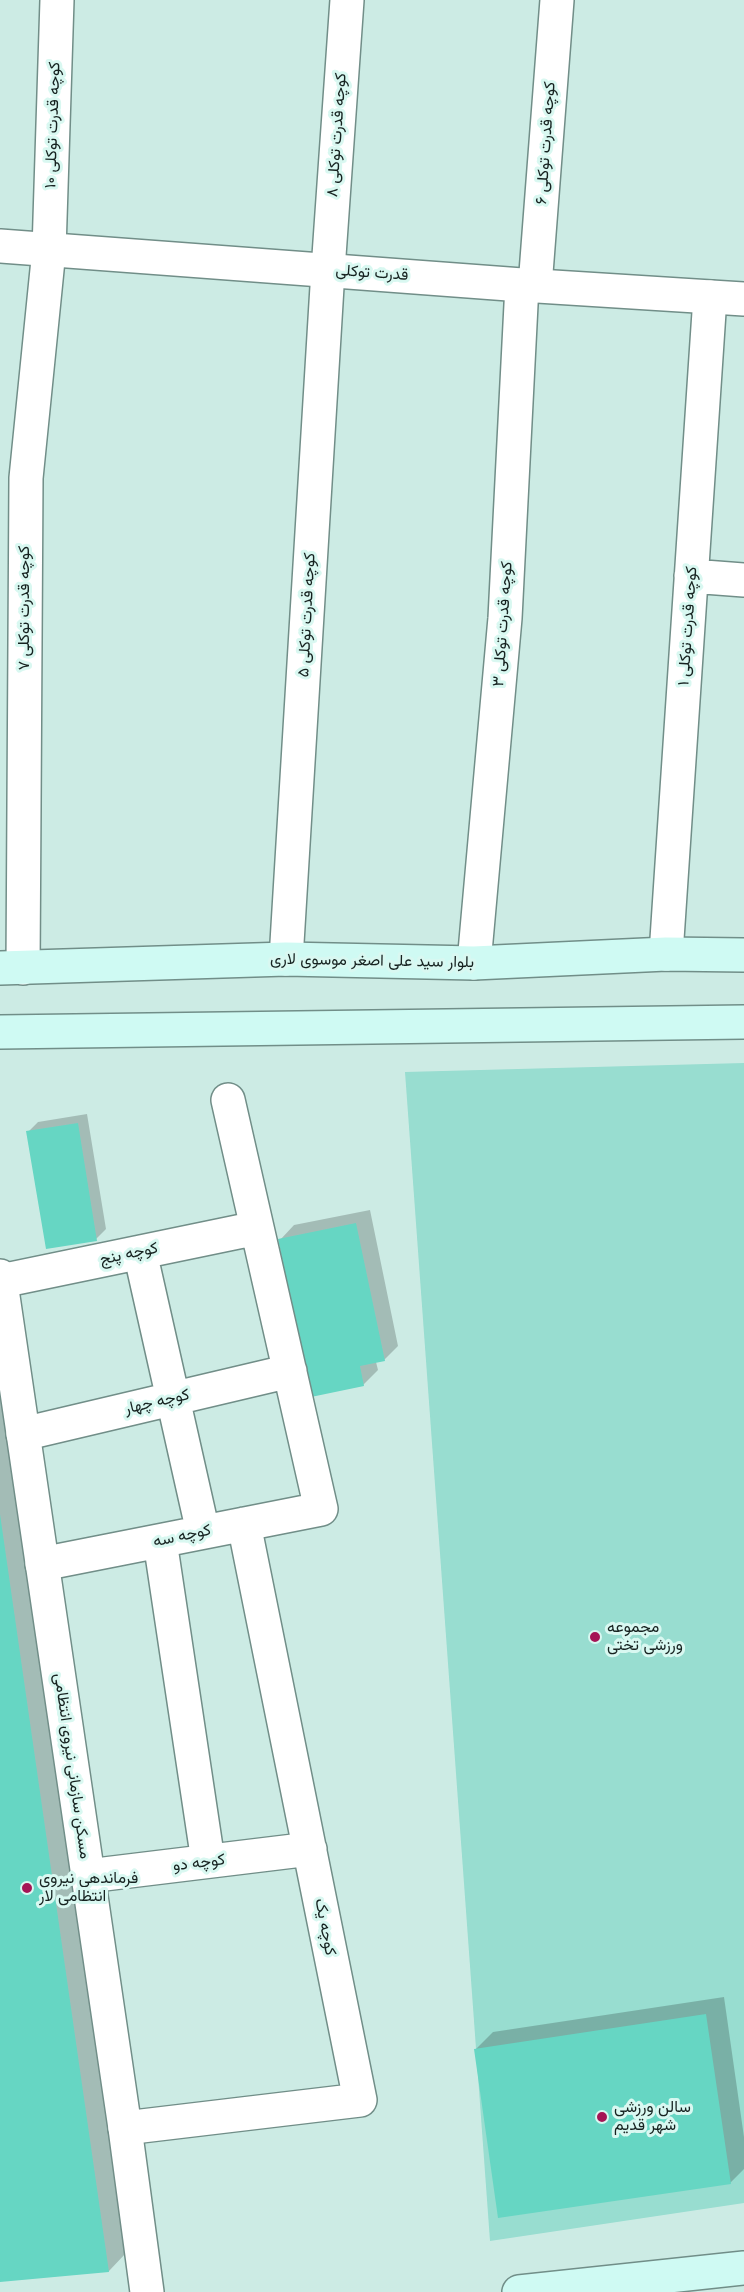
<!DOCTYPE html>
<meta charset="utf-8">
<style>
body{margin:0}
canvas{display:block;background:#ccebe4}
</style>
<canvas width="744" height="2292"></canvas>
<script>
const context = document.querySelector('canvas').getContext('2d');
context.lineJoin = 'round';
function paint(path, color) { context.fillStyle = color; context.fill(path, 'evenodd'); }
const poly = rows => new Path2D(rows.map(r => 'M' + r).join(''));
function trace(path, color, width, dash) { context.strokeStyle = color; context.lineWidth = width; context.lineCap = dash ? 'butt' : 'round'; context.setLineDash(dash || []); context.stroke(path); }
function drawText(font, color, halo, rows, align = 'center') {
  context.font = font + ' Helvetica,Vazirmatn,sans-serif'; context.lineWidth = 6; context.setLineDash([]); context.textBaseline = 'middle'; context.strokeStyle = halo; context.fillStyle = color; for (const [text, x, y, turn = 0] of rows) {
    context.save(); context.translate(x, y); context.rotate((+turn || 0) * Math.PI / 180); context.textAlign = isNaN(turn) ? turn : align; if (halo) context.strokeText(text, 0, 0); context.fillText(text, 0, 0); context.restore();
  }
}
paint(poly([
 [744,1063,744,2203,490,2241,405,1072]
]), '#98ddd0');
paint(poly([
 [87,1114,106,1229,96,1239,28,1132,38,1122],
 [370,1210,398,1346,384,1360,376,1362,378,1370,363,1385,280,1240,294,1225],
 [0,1365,126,2253,109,2271,0,2280],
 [724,1997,744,2137,744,2169,730,2183,476,2049,493,2032]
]), '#0003');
paint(poly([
 [78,1123,97,1241,46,1249,26,1131],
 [356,1223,385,1361,360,1366,364,1386,311,1397,278,1239],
 [0,1514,109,2272,0,2282],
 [706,2014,731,2184,498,2218,474,2049]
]), '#66d6c3');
const minor = poly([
 [535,286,557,0],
 [691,576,744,580],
 [666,954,710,297],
 [286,959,328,270,347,0],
 [474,963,505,618,522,285],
 [23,968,26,478,49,250,57,0],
 [140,1252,203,1532],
 [1,1281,257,1228],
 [23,1434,290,1371],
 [160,1541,208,1861],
 [42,1564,321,1509,228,1100],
 [88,1876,310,1849],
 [125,2128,360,2100,244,1524]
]);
const tertiary = poly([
 [0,246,522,285,744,299],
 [0,1276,125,2128,147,2292]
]);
const secondary = poly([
 [0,968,286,959,474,963,666,954,744,955],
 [0,1032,744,1022],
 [519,2292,744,2268]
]);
trace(minor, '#718e88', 36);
trace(tertiary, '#718e88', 36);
trace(secondary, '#718e88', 36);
trace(minor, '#fff', 33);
trace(tertiary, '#fff', 33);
trace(secondary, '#cffaf3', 33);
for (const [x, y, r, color] of [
 [595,1637,6,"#a51556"],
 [27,1888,6,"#a51556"],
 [602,2117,6,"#a51556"]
]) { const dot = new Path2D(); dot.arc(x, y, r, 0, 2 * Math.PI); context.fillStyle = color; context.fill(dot); trace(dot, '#d9f8f1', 2); }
drawText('16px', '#162220', '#d9f8f1', [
 ["کوچه قدرت توکلی ۱۰",53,125,-88],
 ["کوچه قدرت توکلی ۸",337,135,-86],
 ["کوچه قدرت توکلی ۶",546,143,-86],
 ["قدرت توکلی",372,273,4],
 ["کوچه قدرت توکلی ۷",25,608,-90],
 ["کوچه قدرت توکلی ۵",307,615,-87],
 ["کوچه قدرت توکلی ۳",503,624,-86],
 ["کوچه قدرت توکلی ۱",688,626,-86],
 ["بلوار سید علی اصغر موسوی لاری",372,961,1],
 ["کوچه پنج",129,1254,-12],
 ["کوچه چهار",157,1402,-13],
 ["کوچه سه",182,1536,-12],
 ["مسکن سازمانی نیروی انتظامی",72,1766,82],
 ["کوچه دو",199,1863,-7],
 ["کوچه یک",325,1927,79]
]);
drawText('16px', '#162220', '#d9f8f1', [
 ["مجموعه",607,1628],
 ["ورزشی تختی",607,1646],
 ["فرماندهی نیروی",39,1879],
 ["انتظامی لار",39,1897],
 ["سالن ورزشی",614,2108],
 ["شهر قدیم",614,2126]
], 'left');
</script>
